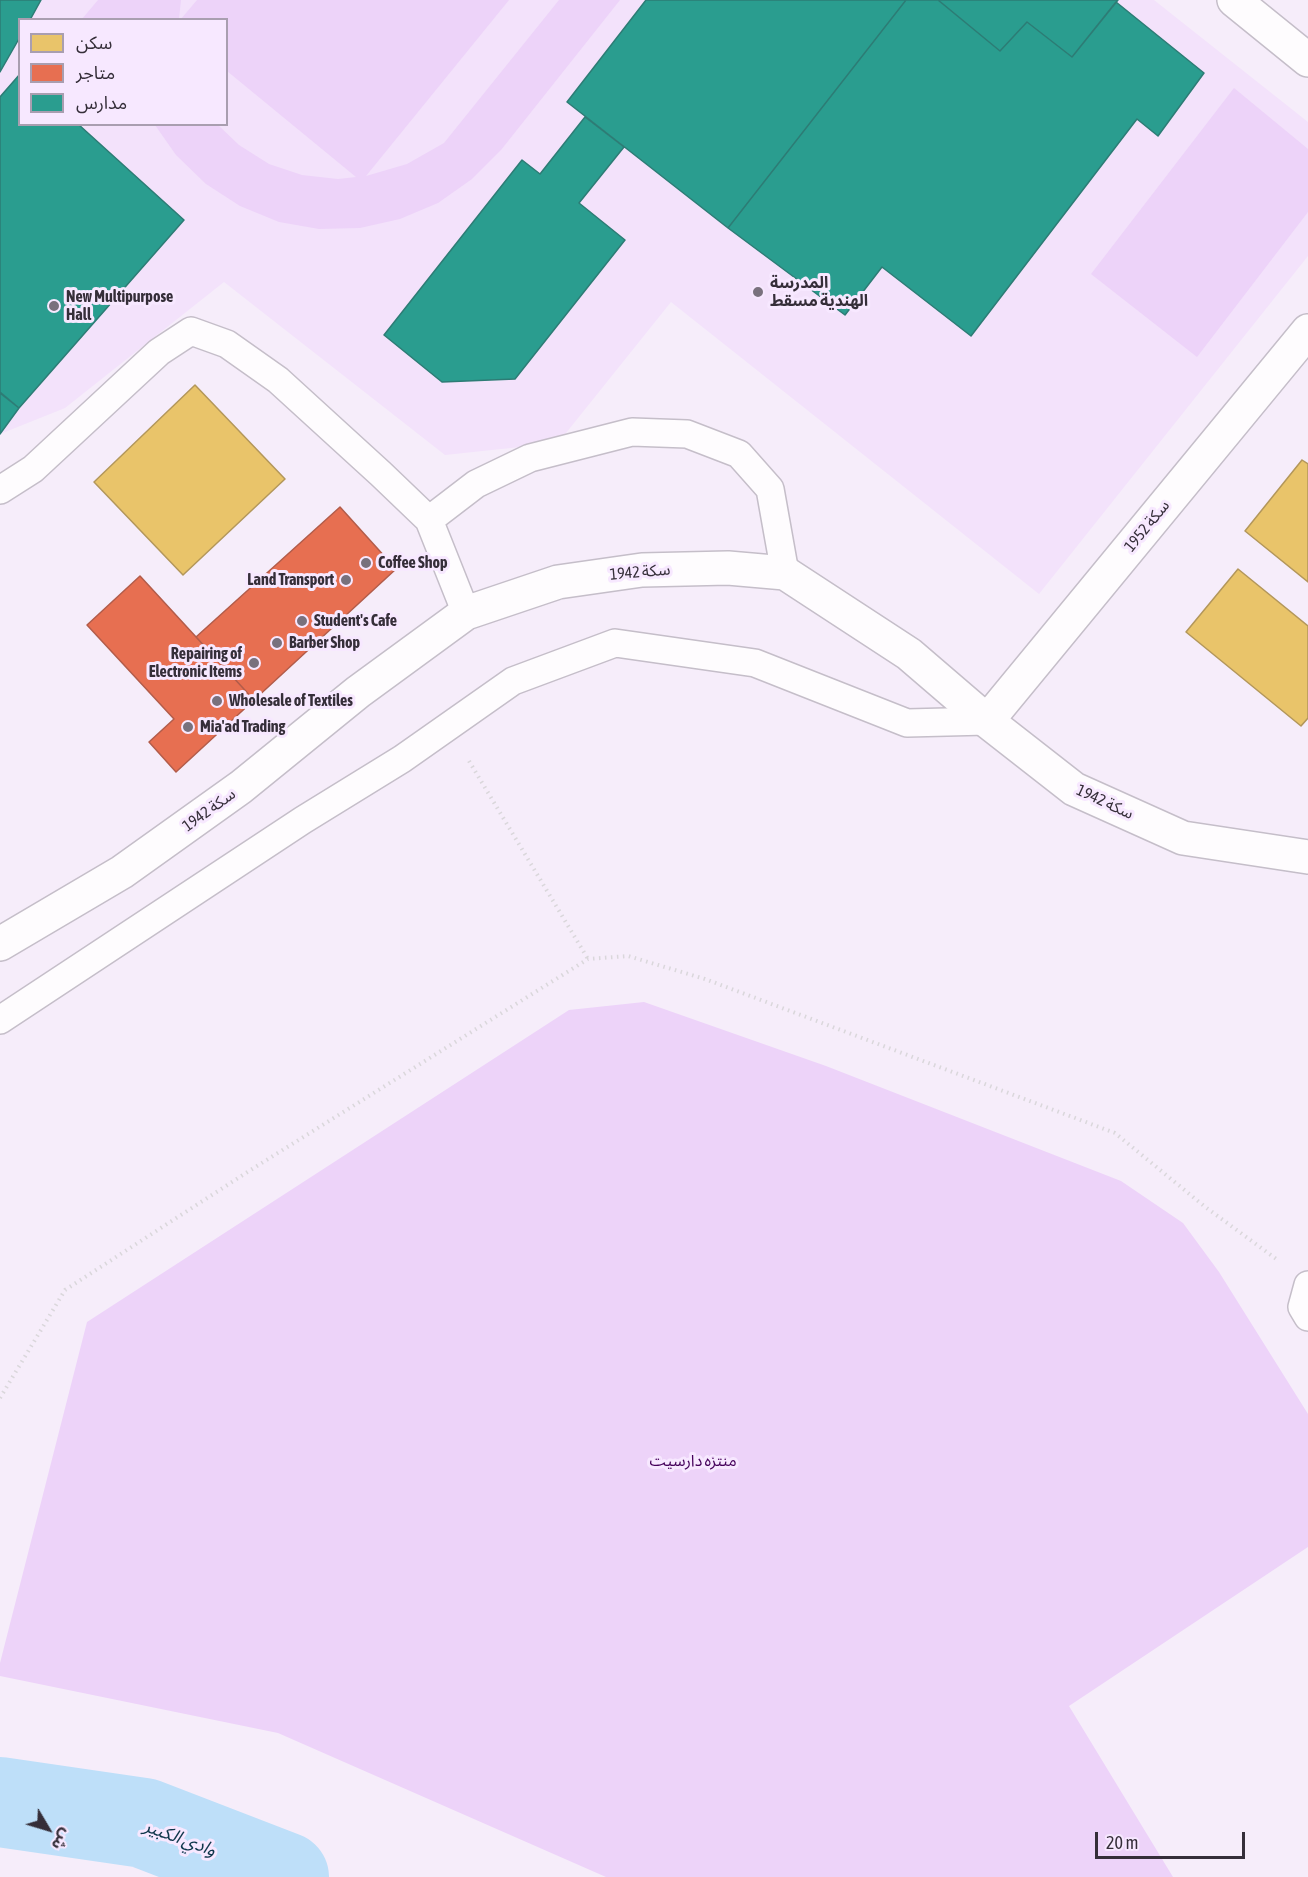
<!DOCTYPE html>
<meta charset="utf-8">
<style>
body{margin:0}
#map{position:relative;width:1308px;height:1877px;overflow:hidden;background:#f6edfa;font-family:"Asap Condensed","Noto Sans Arabic",sans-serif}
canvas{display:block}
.legend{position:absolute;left:18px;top:18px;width:210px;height:108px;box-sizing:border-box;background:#f7e8ff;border:2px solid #a99eb0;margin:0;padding:8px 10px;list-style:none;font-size:18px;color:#352e39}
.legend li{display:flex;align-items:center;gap:12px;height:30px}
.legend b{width:30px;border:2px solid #a99eb0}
.north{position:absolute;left:18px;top:1799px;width:60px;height:60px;-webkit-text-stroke:4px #f7e8ff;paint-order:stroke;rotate:128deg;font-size:16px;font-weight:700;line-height:24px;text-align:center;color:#352e39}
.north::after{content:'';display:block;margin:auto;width:21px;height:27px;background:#352e39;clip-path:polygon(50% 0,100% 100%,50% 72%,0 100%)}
.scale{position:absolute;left:1095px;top:1832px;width:150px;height:27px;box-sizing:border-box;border:3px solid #352e39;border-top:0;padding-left:8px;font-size:18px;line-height:21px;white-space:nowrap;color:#352e39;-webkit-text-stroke:4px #f7e8ff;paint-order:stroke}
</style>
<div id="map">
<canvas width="1308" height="1877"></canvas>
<ul class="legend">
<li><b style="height:16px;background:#e9c46a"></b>سكن</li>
<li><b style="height:16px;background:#e76f51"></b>متاجر</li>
<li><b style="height:16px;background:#2a9d8f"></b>مدارس</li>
</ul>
<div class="north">ش</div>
<div class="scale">20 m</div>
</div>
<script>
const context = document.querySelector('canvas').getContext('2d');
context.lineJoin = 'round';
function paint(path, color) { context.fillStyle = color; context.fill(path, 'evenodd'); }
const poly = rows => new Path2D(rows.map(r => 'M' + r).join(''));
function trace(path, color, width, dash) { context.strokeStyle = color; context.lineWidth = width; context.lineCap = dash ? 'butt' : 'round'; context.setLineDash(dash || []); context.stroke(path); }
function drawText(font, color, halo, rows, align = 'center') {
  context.font = font + ' "Asap Condensed","Noto Sans Arabic",sans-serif'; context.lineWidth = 6; context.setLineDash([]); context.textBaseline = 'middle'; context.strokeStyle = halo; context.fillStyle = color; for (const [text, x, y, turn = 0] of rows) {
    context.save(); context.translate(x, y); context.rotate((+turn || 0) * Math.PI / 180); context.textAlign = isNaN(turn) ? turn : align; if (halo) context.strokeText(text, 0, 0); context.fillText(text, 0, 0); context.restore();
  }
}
paint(poly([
 [0,0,1154,0,1308,122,1308,256,1039,594,671,302,558,443,445,455,224,282,65,408,0,434],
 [20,20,226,20,226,124,20,124]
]), '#f3e2fb');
paint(poly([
 [98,0,181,0,179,19,82,19],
 [197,0,509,0,366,176,407,164,444,143,559,0,620,0,501,150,472,179,438,203,400,219,360,228,319,229,279,222,240,206,206,184,176,155,155,125,218,125,239,145,269,164,302,175,338,179,356,177,227,71,226,20,181,19],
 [1234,88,1308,149,1308,212,1197,357,1091,274],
 [644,1002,826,1066,1121,1181,1183,1223,1219,1272,1308,1414,1308,1547,1069,1706,1173,1877,606,1877,278,1733,0,1676,0,1663,87,1322,569,1010]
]), '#edd3f9');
const homes = poly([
 [195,385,285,479,183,575,94,482,195,385],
 [1302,460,1308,464,1308,582,1245,531,1302,460],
 [1238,569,1308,626,1308,718,1301,726,1186,632,1238,569]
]);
paint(homes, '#e9c46a');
trace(homes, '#b3975b', 1.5);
const shops = poly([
 [340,507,396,569,254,700,196,637,340,507],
 [140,576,254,700,176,772,149,742,174,719,87,625,140,576]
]);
paint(shops, '#e76f51');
trace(shops, '#b25c4a', 1.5);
const schools = poly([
 [0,0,41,0,30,20,20,20,20,37,0,72,0,0],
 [646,0,906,0,728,228,567,102,646,0],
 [906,0,938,0,1000,51,1027,22,1072,57,1116,2,1204,73,1158,136,1137,119,971,336,882,267,845,315,728,228,906,0],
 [938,0,1118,0,1072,57,1027,22,1000,51,938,0],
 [20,74,20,124,78,124,184,220,19,408,0,392,0,97,20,74],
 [585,117,624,147,579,203,625,240,515,379,442,382,384,335,522,160,540,174,585,117],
 [0,393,19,408,0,434,0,393]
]);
paint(schools, '#2a9d8f');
trace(schools, '#2d7c75', 1.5);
trace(poly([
 [0,1802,144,1823,284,1877]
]), '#bedff9', 90);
const lane = poly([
 [0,490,33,469,159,352,191,331,227,344,278,380,381,474,429,520,466,613],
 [429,520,476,484,530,458,632,432,687,434,739,454,770,489,785,573],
 [0,1020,303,820,402,759,513,681,615,643,755,663,907,723,987,721],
 [1308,1285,1302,1307,1308,1317]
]);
const street = poly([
 [1234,0,1308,60],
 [987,721,1308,331],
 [0,944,122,872,241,787,358,692,466,613,558,582,642,570,728,568,785,573,909,654,987,721,1074,789,1183,838,1308,857]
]);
trace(lane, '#c5bec9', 30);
trace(street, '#c5bec9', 36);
trace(poly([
 [469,761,588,959],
 [0,1398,65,1290,249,1171,588,959,628,956,705,979,1115,1133,1204,1206,1279,1261]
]), '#dad7db', 4, [1.5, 4.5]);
trace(lane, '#fefcfe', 27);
trace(street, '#fefcfe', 33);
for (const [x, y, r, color] of [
 [758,292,6,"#79717d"],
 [54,306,6,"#79717d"],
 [366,563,6,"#79717d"],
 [346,580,6,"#79717d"],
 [302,621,6,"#79717d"],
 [277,643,6,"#79717d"],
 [254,663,6,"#79717d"],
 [217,701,6,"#79717d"],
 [188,727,6,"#79717d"]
]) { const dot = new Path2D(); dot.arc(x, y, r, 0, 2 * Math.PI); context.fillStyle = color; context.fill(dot); trace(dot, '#f7e8ff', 2); }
drawText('bold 16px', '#352e39', '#f7e8ff', [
 ["المدرسة",770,283],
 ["الهندية مسقط",770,301],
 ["New Multipurpose",66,297],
 ["Hall",66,315],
 ["Coffee Shop",378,563],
 ["Land Transport",334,580,"right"],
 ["Student's Cafe",314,621],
 ["Barber Shop",289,643],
 ["Repairing of",242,654,"right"],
 ["Electronic Items",242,672,"right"],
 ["Wholesale of Textiles",229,701],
 ["Mia'ad Trading",200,727]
], 'left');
drawText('16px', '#352e39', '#f7e8ff', [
 ["سكة 1952",1147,526,-51],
 ["سكة 1942",640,572,-5],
 ["سكة 1942",1105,802,25],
 ["سكة 1942",209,810,-36]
]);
drawText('16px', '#45005b', '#f7e8ff', [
 ["منتزه دارسيت",693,1461]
]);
drawText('italic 18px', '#0e364b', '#f7e8ff', [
 ["وادي الكبير",180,1838,20]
]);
</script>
